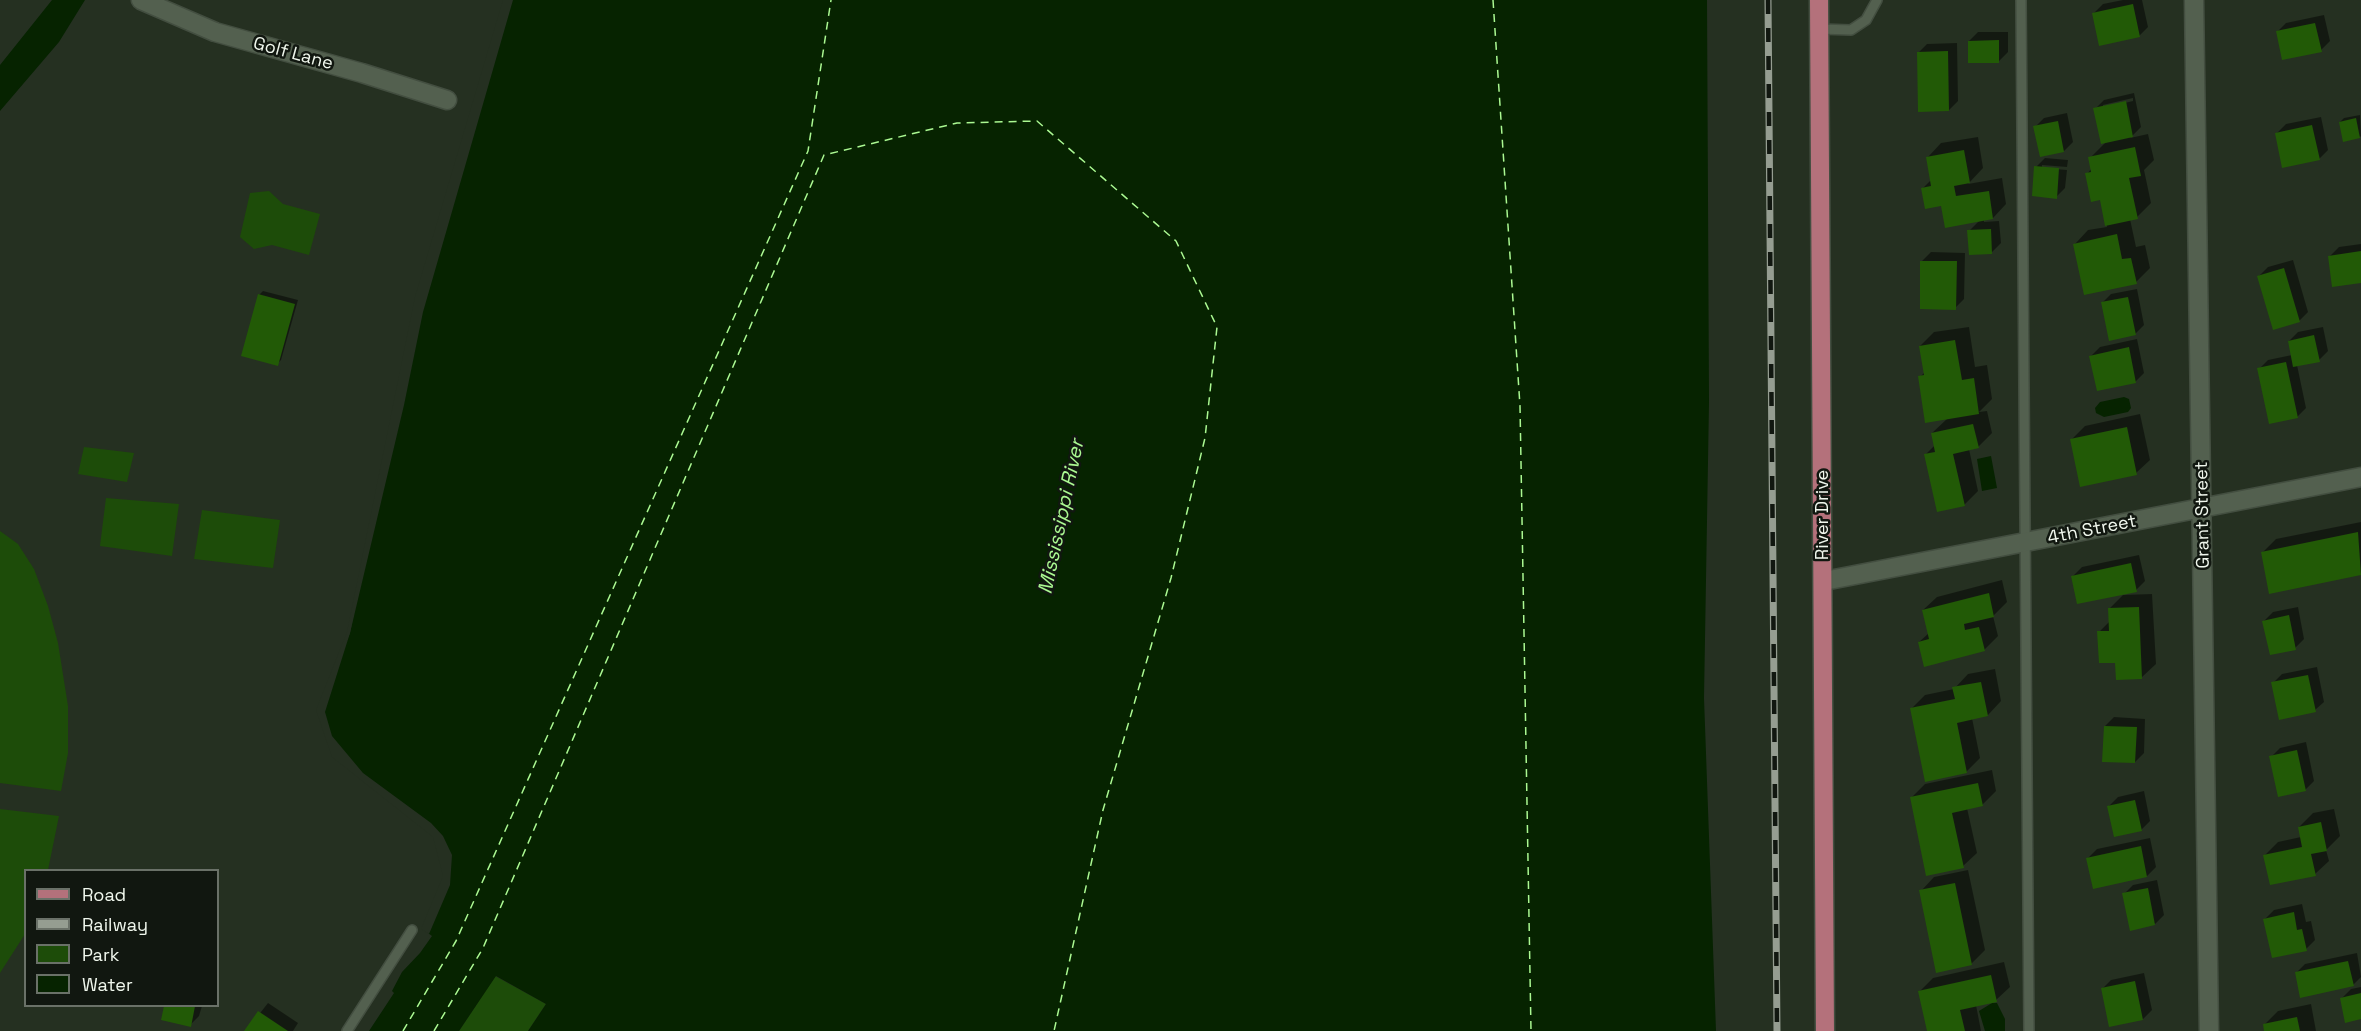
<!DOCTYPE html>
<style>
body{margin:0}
#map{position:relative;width:2361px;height:1031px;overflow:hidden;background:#253021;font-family:"Space Grotesk",sans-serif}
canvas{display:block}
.legend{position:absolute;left:24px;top:869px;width:195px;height:138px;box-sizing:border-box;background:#111710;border:2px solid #6a7168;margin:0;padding:8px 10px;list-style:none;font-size:18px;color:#f0f7ed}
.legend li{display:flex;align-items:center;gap:12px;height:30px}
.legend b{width:30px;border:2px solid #6a7168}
</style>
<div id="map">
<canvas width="2361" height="1031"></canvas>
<ul class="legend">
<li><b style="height:8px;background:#b4717b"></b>Road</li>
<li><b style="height:8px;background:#959d91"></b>Railway</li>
<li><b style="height:16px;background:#1d4c09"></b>Park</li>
<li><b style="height:16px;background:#062300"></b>Water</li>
</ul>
</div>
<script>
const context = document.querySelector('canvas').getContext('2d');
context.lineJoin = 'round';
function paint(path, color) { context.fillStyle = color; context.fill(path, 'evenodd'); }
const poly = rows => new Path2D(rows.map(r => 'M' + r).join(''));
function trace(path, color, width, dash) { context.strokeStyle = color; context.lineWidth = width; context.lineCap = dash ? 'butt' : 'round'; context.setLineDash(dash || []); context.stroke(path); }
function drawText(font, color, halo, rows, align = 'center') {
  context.font = font + ' "Space Grotesk",sans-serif'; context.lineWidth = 5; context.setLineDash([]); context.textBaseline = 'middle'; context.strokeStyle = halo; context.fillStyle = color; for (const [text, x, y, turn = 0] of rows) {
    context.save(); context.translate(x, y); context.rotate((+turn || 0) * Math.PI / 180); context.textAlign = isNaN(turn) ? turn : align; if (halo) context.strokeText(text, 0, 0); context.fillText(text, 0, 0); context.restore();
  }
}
paint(poly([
 [269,191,283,204,320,214,309,255,272,245,254,249,240,237,250,193],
 [84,447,134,453,127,482,78,474],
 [106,498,179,504,172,556,100,546],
 [202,510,280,520,273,568,194,559],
 [0,531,18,544,34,569,48,606,58,643,68,706,68,753,61,791,0,783],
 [0,809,59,816,48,870,26,870,25,934,0,973],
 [495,976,546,1004,528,1031,459,1031]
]), '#1d4c09');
paint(poly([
 [52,0,85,0,59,42,0,111,0,65],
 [506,0,1707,0,1709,402,1704,698,1716,1031,528,1031,546,1004,496,976,459,1031,369,1031,394,993,392,991,402,972,420,953,432,936,424,930,446,876,435,835,334,755,319,710,350,633,418,298],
 [2124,397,2129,399,2131,408,2128,412,2104,417,2096,413,2095,408,2100,402],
 [1991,456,1997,488,1982,491,1977,459],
 [1992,1003,1997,1003,2005,1019,2005,1031,1985,1031,1979,1011]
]), '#062300');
paint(poly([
 [503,0,513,0,423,312,404,405,350,633,325,712,332,736,363,773,431,823,443,836,452,855,450,885,429,934,421,929,443,876,433,837,332,757,316,710,347,632,415,297]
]), '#253021');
paint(poly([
 [2123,0,2142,0,2148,27,2139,36,2094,13,2103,4],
 [2324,15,2330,41,2321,50,2277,32,2286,23],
 [1978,32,2008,32,2008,52,1999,61,1969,41],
 [1957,43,1958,101,1949,110,1918,53,1927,44],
 [2134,93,2141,127,2130,138,2148,134,2154,160,2144,170,2151,203,2137,217,2130,219,2136,247,2145,245,2150,268,2136,282,2075,244,2088,230,2107,227,2101,199,2087,174,2092,168,2090,158,2106,142,2095,109,2104,100],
 [2133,98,2133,101,2103,108,2103,105],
 [2067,113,2073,142,2064,151,2035,127,2044,118],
 [2360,115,2361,136,2360,137,2340,122,2344,118],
 [2321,117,2328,150,2319,159,2277,133,2286,124],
 [1978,137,1983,168,1968,184,2002,178,2006,204,1993,218,1984,219,1984,222,1999,221,2001,243,1992,252,1969,231,1980,220,1942,204,1923,188,1932,179,1928,157,1941,143],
 [2045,158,2068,160,2067,167,2042,165,2042,168,2067,170,2065,188,2056,197,2036,167],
 [2361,244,2361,282,2330,256,2339,247],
 [1931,252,1965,253,1964,299,1955,308,1922,261],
 [2293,260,2308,312,2299,321,2259,276,2268,267],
 [2137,289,2144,325,2135,334,2102,303,2111,294],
 [263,291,298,300,281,360,277,364,259,295],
 [1969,327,1975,367,1987,365,1992,399,1979,412,1987,411,1992,433,1978,447,1969,449,1978,491,1964,505,1926,454,1935,445,1932,433,1948,418,1920,377,1925,372,1920,346,1934,332],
 [2323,327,2328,351,2319,360,2297,365,2306,408,2297,417,2259,369,2268,360,2292,355,2289,341,2298,332],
 [2137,339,2144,373,2135,382,2091,356,2100,347],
 [2140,414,2150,460,2136,473,2071,440,2085,426],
 [2361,522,2361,573,2270,592,2262,553,2276,539],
 [2139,555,2145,581,2136,590,2073,576,2082,567],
 [2002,580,2007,602,1993,616,1998,636,1984,650,1919,642,1929,633,1923,610,1937,597],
 [2152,594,2156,664,2142,677,2117,661,2099,632,2110,621,2109,609,2123,595],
 [2298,607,2304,639,2295,648,2264,621,2273,612],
 [2317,667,2324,702,2315,710,2273,683,2282,674],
 [1995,669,2001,701,1988,715,1972,718,1980,758,1966,772,1911,709,1925,695,1954,689,1968,674],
 [2114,717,2145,719,2144,753,2135,762,2105,726],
 [2306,742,2314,781,2305,790,2271,757,2280,748],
 [1992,770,1996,791,1982,805,1967,808,1977,853,1963,866,1912,797,1925,784],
 [2144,791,2150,821,2141,830,2109,806,2118,797],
 [2334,809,2340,836,2326,850,2329,861,2315,874,2265,855,2278,842,2301,837,2299,827,2313,813],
 [2150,838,2156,867,2147,876,2088,858,2097,849],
 [1968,870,1985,950,1971,964,1921,891,1934,877],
 [2157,880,2164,915,2155,924,2124,894,2133,885],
 [2302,904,2306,922,2311,921,2315,940,2306,949,2265,919,2274,910],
 [2357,953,2361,977,2353,985,2296,973,2305,964],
 [2004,962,2010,987,1996,1000,1976,1005,1981,1031,1928,1031,1920,991,1933,978],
 [2144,973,2152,1010,2143,1019,2110,1026,2102,989,2111,980],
 [2361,987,2361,1018,2342,998,2351,989],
 [268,1003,298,1023,293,1031,246,1031],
 [2311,1004,2316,1031,2266,1031,2265,1024,2278,1011],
 [166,1006,202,1006,199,1016,190,1025,163,1019]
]), '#0007');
trace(poly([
 [1493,0,1520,406,1531,1031],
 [403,1031,456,941,808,151,831,0],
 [434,1031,483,948,824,155,957,123,1037,121,1176,241,1217,327,1205,438,1171,578,1103,810,1054,1031]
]), '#abf992', 1.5, [8, 6]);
paint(poly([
 [2133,4,2140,37,2099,46,2092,13],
 [2315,23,2322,52,2282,60,2276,31],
 [1999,40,1999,63,1968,63,1968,41],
 [1948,51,1949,111,1918,112,1917,52],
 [2126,101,2133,137,2101,144,2093,108],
 [2356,118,2360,138,2343,142,2339,122],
 [2058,121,2064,152,2040,157,2033,126],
 [2312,125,2320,160,2282,168,2275,133],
 [2135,147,2141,176,2129,178,2138,219,2105,226,2100,200,2091,202,2085,173,2091,172,2088,157],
 [1964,150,1970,183,1954,186,1956,196,1989,191,1993,219,1945,228,1941,206,1925,209,1921,188,1931,186,1926,157],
 [2034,166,2059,168,2057,199,2032,196],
 [1991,229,1992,254,1969,255,1967,230],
 [2117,234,2122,259,2131,258,2137,284,2084,295,2073,244],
 [2361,251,2361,283,2332,287,2328,256],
 [1920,261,1957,261,1956,310,1920,309],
 [2284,268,2300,322,2273,330,2257,276],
 [258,294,295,304,278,366,241,356],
 [2128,297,2136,335,2109,341,2101,302],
 [2314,335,2320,362,2293,367,2288,341],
 [1955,340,1962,380,1974,378,1979,414,1925,423,1918,376,1924,375,1919,346],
 [2129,347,2136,383,2097,391,2089,356],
 [2286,362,2298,418,2269,424,2257,368],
 [1973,424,1979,448,1953,454,1965,506,1937,512,1924,454,1935,452,1931,433],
 [2127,427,2137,475,2080,487,2070,439],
 [2358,532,2361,575,2269,594,2261,552],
 [2131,563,2137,592,2077,604,2071,576],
 [1989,593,1994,617,1964,624,1965,630,1979,627,1985,651,1924,667,1918,642,1929,639,1922,610],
 [2139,607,2142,679,2116,680,2115,663,2099,663,2097,631,2109,631,2108,608],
 [2289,615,2296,650,2270,655,2262,621],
 [2308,675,2316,712,2279,720,2271,682],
 [1981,682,1988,716,1957,723,1967,773,1925,782,1910,708,1955,699,1952,687],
 [2104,726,2137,727,2135,763,2102,762],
 [2297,750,2306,791,2278,797,2269,756],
 [1978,783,1983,806,1952,813,1964,868,1926,876,1910,797],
 [2135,800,2142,831,2114,837,2107,806],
 [2321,822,2327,851,2311,854,2316,876,2270,885,2263,855,2302,847,2298,827],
 [2141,846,2147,877,2093,889,2086,858],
 [1955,883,1972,965,1936,973,1919,890],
 [2148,888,2155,925,2130,931,2122,893],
 [2294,912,2297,930,2302,929,2307,951,2272,958,2263,919],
 [2348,961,2354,986,2300,998,2295,972],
 [1991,975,1997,1002,1960,1010,1965,1031,1927,1031,1918,991],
 [2135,981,2143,1020,2109,1027,2101,988],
 [2361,993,2361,1019,2345,1023,2340,998],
 [164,1006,195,1006,191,1027,161,1020],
 [258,1011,288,1031,244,1031],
 [2297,1017,2300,1031,2264,1031,2263,1024]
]), '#225a06');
const service = poly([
 [2021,0,2029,1031],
 [1820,29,1851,30,1866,20,1877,0],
 [347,1031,412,930]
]);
const minor = poly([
 [141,0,215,32,362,73,447,100],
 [2194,0,2209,1031],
 [1824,581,2361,477]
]);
const primary = poly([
 [1819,0,1825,1031]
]);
trace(service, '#434e40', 12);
trace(minor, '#434e40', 21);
trace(primary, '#434e40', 21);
trace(service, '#53604f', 9);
trace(minor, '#53604f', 18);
trace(primary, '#b4717b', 18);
const rail = poly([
 [1768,0,1777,1031]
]);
trace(rail, '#959d91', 7);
trace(rail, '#111710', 4.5, [14]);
drawText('18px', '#f0f7ed', '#111710', [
 ["Golf Lane",293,54,15],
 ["River Drive",1823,515,-90],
 ["Grant Street",2203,515,-91],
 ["4th Street",2092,530,-11]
]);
drawText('italic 20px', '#abf992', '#111710', [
 ["Mississippi River",1062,517,-78]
]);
</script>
